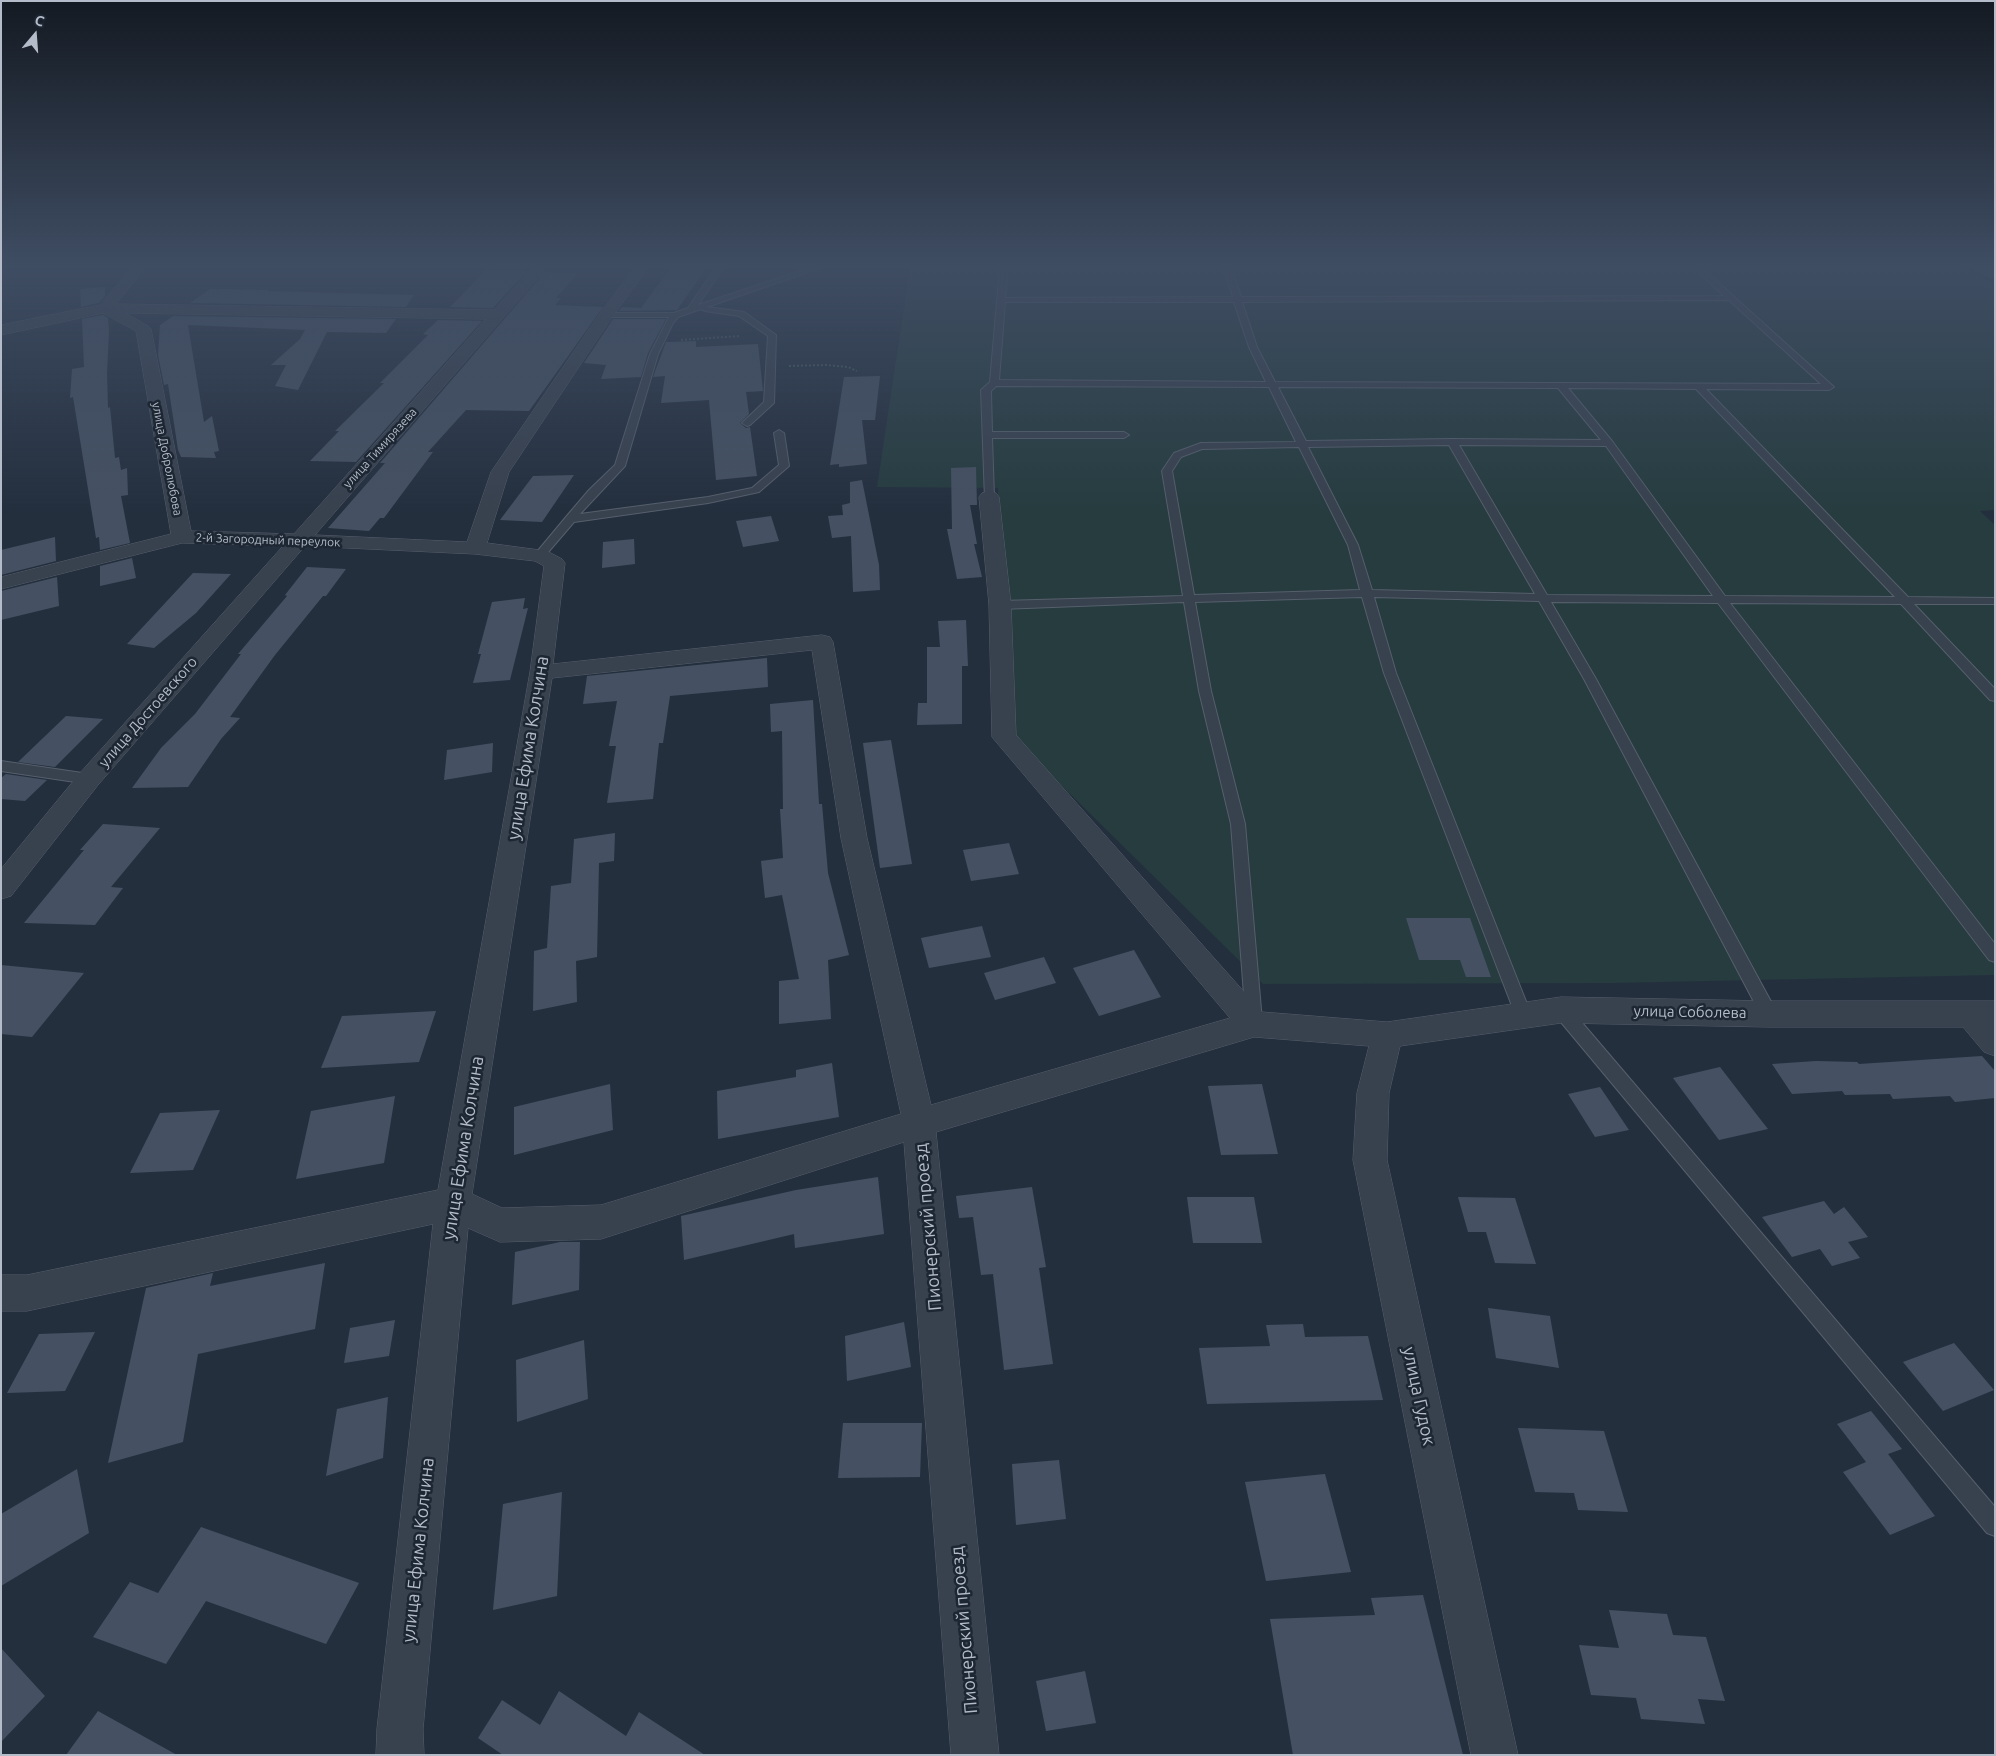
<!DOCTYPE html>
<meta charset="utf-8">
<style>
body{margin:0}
#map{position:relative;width:1996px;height:1756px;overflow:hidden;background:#242f3e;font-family:Ubuntu,sans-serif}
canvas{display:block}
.frame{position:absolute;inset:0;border:2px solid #b4bcc9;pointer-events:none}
.north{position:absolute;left:10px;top:10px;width:50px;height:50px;-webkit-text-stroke:4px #1d2633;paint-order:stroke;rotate:18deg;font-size:14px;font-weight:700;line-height:20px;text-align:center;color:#b4bcc9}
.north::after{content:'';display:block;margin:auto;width:18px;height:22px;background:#b4bcc9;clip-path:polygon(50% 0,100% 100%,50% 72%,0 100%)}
</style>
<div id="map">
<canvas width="1996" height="1756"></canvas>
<div class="frame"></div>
<div class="north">С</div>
</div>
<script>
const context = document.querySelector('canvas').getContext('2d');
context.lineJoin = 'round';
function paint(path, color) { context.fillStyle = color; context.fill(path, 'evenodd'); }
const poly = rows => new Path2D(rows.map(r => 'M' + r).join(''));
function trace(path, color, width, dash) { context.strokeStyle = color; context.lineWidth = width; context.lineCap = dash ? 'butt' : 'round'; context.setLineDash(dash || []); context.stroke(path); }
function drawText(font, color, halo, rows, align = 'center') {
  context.font = font + ' Ubuntu,sans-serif'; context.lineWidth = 5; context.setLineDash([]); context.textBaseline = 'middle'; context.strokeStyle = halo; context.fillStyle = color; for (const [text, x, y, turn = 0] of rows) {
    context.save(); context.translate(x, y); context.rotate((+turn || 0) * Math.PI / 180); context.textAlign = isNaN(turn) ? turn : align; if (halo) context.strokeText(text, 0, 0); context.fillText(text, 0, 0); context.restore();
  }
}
paint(poly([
 [910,267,1963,267,1995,285,1995,510,1980,511,1995,525,1995,975,1614,983,1263,984,999,724,998,488,877,487]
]), '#263c3f');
paint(poly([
 [671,267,707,267,677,310,619,311,622,307,641,308],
 [486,270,527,271,493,308,450,307],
 [545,272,578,273,556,298,561,298,555,305,603,307,529,411,466,410,428,452,433,452,384,518,380,518,369,531,328,528,385,463,380,463],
 [105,287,105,296,99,303,81,307,80,289],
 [210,289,269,290,267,291,414,295,406,307,190,303],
 [103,315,108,318,109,332,107,373,108,408,110,407,115,458,119,457,121,470,127,468,128,495,121,496,130,543,100,550,99,537,96,538,73,397,70,398,72,369,84,367,82,319],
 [173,316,396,319,386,333,327,332,298,390,275,386,286,365,271,365,300,339,305,330,188,325,204,422,212,416,219,451,214,452,216,458,181,457,178,450,168,384,164,385,158,355,160,325],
 [613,319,666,319,648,353,641,377,601,379,606,365,584,363],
 [438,320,482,321,356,462,310,461,339,431,335,431,384,383,380,383,428,335,423,334],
 [696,341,696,347,758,344,763,391,746,392,749,414,740,423,746,428,750,427,757,476,716,480,709,400,661,403,665,376,653,377,666,342],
 [880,376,875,420,862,420,867,464,839,467,839,464,830,465,844,377],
 [976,467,977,505,970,505,977,544,974,544,982,577,957,579,947,529,952,529,951,468],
 [574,475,542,522,500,520,533,476],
 [862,480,879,565,880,590,853,592,851,536,832,538,828,516,843,515,842,505,850,503,850,482],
 [771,516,779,541,743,547,736,521],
 [55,537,56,561,1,575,1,550],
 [634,539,635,564,602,568,603,542],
 [132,558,136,578,100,586,100,566],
 [307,567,346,569,326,596,323,596,275,655,230,717,240,718,221,739,188,787,132,788,161,748,195,714,241,654,238,654,287,596,285,595],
 [193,573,231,574,196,613,154,648,127,644],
 [57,577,59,606,1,620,1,591],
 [525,598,523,609,528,608,510,680,473,683,481,654,478,654,492,602],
 [966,620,968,666,962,666,962,724,917,725,918,703,927,703,927,647,940,647,938,621],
 [767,658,768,687,670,696,663,743,659,743,653,799,607,803,616,746,609,746,617,701,583,704,587,676],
 [813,700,819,804,822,804,828,873,849,955,828,960,831,1019,779,1024,779,981,799,979,782,895,765,898,761,861,783,858,780,809,783,809,782,731,771,732,770,704],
 [66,716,103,719,55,767,18,762],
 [891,740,912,864,880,868,863,743],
 [493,743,492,772,444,780,447,750],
 [6,774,47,780,25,801,1,799,1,778],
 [103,824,160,828,111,887,123,888,95,925,24,923,84,850,80,850],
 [615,833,614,861,599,863,597,957,576,961,577,1002,533,1011,534,951,547,948,551,886,571,883,574,839],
 [1009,843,1019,874,971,881,963,850],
 [1406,918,1470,918,1491,977,1466,977,1460,960,1419,960],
 [982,926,991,957,929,968,921,938],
 [1134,950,1161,997,1099,1016,1073,968],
 [1044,957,1056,983,995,1000,984,973],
 [1,965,84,973,32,1037,1,1034],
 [436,1011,419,1062,321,1068,342,1016],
 [1982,1056,1995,1071,1995,1098,1955,1102,1950,1096,1893,1099,1890,1094,1845,1095,1842,1091,1792,1094,1772,1064,1816,1061,1857,1062,1859,1064],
 [832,1063,839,1117,718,1139,717,1091,796,1077,796,1070],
 [1720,1067,1757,1115,1768,1129,1719,1140,1673,1078],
 [610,1084,613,1130,514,1155,514,1107],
 [1262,1084,1278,1154,1221,1155,1208,1086],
 [1600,1087,1629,1130,1595,1137,1568,1094],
 [395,1096,384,1163,296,1179,311,1111],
 [220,1110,193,1170,130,1173,160,1113],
 [878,1177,884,1234,795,1248,794,1234,684,1260,681,1216,796,1190],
 [1032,1187,1046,1267,1039,1268,1053,1364,1004,1370,993,1274,981,1275,973,1217,959,1218,956,1196],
 [1187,1197,1254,1197,1262,1243,1193,1243],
 [1458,1197,1515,1198,1536,1264,1495,1263,1486,1232,1468,1232],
 [1824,1201,1834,1214,1844,1207,1868,1237,1848,1242,1860,1258,1832,1266,1820,1249,1792,1257,1762,1217],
 [560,1242,580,1242,579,1290,512,1305,515,1252],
 [325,1263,315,1329,198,1354,183,1442,108,1463,146,1288,213,1273,210,1286],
 [1488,1308,1550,1316,1559,1368,1496,1358],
 [395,1320,389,1356,344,1363,350,1328],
 [904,1322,911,1367,847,1381,845,1336],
 [1303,1324,1305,1337,1368,1336,1383,1400,1207,1404,1199,1348,1270,1346,1266,1325],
 [95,1332,65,1391,7,1393,39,1334],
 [584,1340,588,1399,517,1422,516,1360],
 [1954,1343,1994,1390,1943,1411,1903,1362],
 [388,1397,383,1458,326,1476,337,1409],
 [1871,1411,1902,1449,1888,1454,1935,1516,1890,1535,1843,1472,1866,1462,1837,1424],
 [843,1423,922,1423,920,1477,838,1478],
 [1518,1428,1604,1431,1628,1512,1578,1510,1574,1493,1535,1492],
 [1059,1460,1066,1519,1016,1525,1012,1464],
 [77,1469,89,1533,1,1586,1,1514],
 [1325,1474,1351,1572,1266,1581,1245,1482],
 [562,1492,557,1596,493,1610,503,1504],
 [201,1527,359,1583,326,1644,206,1601,166,1664,93,1637,130,1582,158,1593],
 [1423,1595,1463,1755,1293,1755,1270,1619,1375,1615,1371,1598],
 [1609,1610,1667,1614,1673,1635,1706,1637,1725,1701,1698,1699,1705,1724,1641,1719,1636,1698,1591,1695,1579,1645,1619,1648],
 [1,1648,45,1696,1,1742],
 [1085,1671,1096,1723,1046,1731,1036,1681],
 [559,1691,626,1736,639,1712,705,1755,503,1755,478,1738,502,1700,540,1725],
 [98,1711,177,1755,66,1755]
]), '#455162');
const lane = poly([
 [716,267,724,267,698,305,812,267,823,267,707,307,744,312,776,335,774,403,750,425,747,426,742,423,764,402,768,336,739,316,705,311,701,309,678,317,673,323,658,354,625,466,580,514,708,497,752,488,779,465,774,433,779,430,784,433,789,466,759,492,708,503,574,522,544,557,536,557,534,555,536,553,566,517,589,490,615,465,650,354,669,317,606,317,602,315,606,313,674,313,688,308,716,267],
 [1000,267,1008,267,1005,298,1233,297,1223,267,1231,267,1241,297,1724,296,1693,267,1701,267,1834,387,1829,390,1706,389,1908,597,1995,598,1995,604,1914,604,1995,689,1995,701,1990,700,1901,604,1730,603,1995,944,1995,962,1989,960,1718,603,1551,602,1596,679,1775,1009,1777,1014,1775,1019,1769,1021,1763,1019,1584,679,1539,601,1374,597,1396,673,1531,1014,1529,1019,1523,1021,1517,1019,1384,673,1362,597,1195,602,1211,691,1245,824,1262,1021,1260,1026,1254,1028,1248,1026,1246,1021,1231,824,1199,691,1184,602,1000,609,994,605,1000,601,1183,596,1162,471,1174,453,1201,443,1296,442,1269,387,996,386,991,391,992,432,1124,432,1129,435,1124,438,992,438,994,497,993,499,985,499,981,390,990,382,1000,267],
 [1729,300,1821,384,1275,382,1257,347,1242,302,1729,300],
 [1005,302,1234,302,1249,347,1266,382,999,380,1005,302],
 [1278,387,1558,388,1601,440,1452,439,1306,441,1278,387],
 [1568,388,1696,389,1895,597,1725,596,1612,441,1568,388],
 [1449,445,1535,594,1372,590,1358,545,1308,447,1449,445],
 [1459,445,1606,446,1713,596,1547,595,1459,445],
 [1299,447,1348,545,1360,590,1194,595,1172,471,1181,457,1202,449,1299,447],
 [1,761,89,774,94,776,96,779,94,782,89,784,1,771,1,761],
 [1561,1003,1567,1005,1995,1507,1995,1536,1987,1533,1555,1015,1553,1010,1555,1005,1561,1003]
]);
const street = poly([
 [132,267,146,267,116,304,494,310,533,267,547,267,315,535,467,542,491,472,601,312,635,267,649,267,612,317,509,472,487,543,547,551,562,559,565,563,553,664,822,635,830,637,833,642,867,838,931,1105,1230,1018,992,737,989,605,979,497,982,493,989,491,996,493,999,497,1011,605,1016,735,1262,1012,1387,1022,1561,997,1769,1001,1995,1001,1995,1056,1984,1052,1963,1027,1769,1027,1561,1023,1400,1046,1389,1093,1387,1160,1518,1755,1471,1755,1353,1160,1357,1093,1369,1046,1254,1037,936,1132,999,1755,951,1755,904,1142,601,1239,500,1242,468,1228,423,1729,424,1755,376,1755,377,1729,433,1224,27,1311,1,1311,1,1275,27,1275,438,1190,530,672,544,566,535,561,475,554,305,546,98,785,11,896,1,899,1,869,80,773,283,546,182,543,1,589,1,577,171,534,136,331,103,313,1,335,1,325,100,305,132,267],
 [125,313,486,319,294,534,191,531,151,329,148,326,125,313],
 [812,650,841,838,901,1114,601,1205,502,1208,472,1194,552,678,812,650],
 [1973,267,1990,267,1995,269,1995,279,1975,270,1973,267]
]);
trace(lane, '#565f6c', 2);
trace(street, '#565f6c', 1);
trace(poly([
 [681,340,740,336],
 [789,366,826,365,848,367,857,371]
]), '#44595c', 2, [2, 2]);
paint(lane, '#38414e');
paint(street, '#38414e');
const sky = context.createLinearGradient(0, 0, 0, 513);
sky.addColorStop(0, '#141a22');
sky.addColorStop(0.52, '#3f4d63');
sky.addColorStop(1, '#3f4d6300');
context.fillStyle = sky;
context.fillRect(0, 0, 1996, 513);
drawText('12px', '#b4bcc9', '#1d2633', [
 ["улица Тимирязева",380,448,-48],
 ["улица Добролюбова",167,459,79],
 ["2-й Загородный переулок",268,540,2]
]);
drawText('15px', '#b4bcc9', '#1d2633', [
 ["улица Достоевского",148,712,-49],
 ["улица Соболева",1690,1012,1]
]);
drawText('18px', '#b4bcc9', '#1d2633', [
 ["улица Ефима Колчина",528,748,-81],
 ["улица Ефима Колчина",463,1148,-81],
 ["Пионерский проезд",928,1227,-95],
 ["улица Гудок",1419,1396,78],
 ["улица Ефима Колчина",418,1550,-84],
 ["Пионерский проезд",964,1630,-95]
]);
</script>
